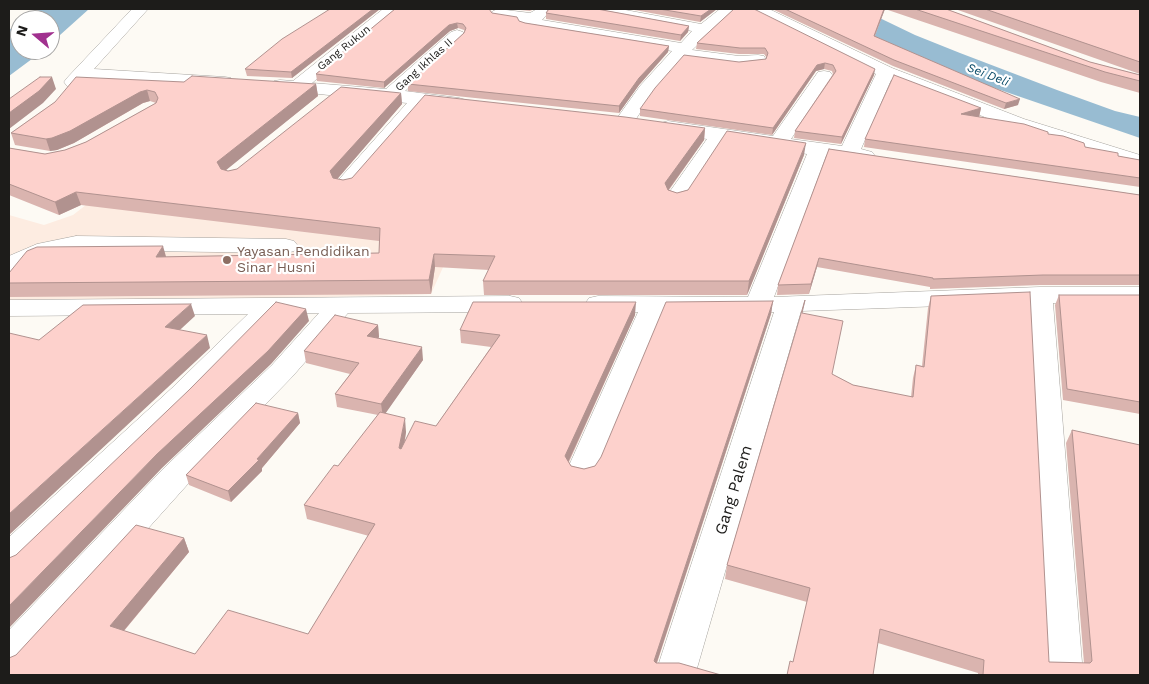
<!DOCTYPE html>
<style>
body{margin:0}
#map{position:relative;width:1149px;height:684px;overflow:hidden;background:#fdfaf4;font-family:"Work Sans",sans-serif}
canvas{display:block}
.frame{position:absolute;inset:0;border:10px solid #1d1c1a;pointer-events:none}
.north{position:absolute;left:10px;top:10px;width:50px;height:50px;box-sizing:border-box;background:#fff;border:1px solid #a5a4a3;border-radius:50%;rotate:288deg;font-size:14px;font-weight:700;line-height:20px;text-align:center;color:#1d1c1a}
.north::after{content:'';display:block;margin:auto;width:18px;height:22px;background:#a1318f;clip-path:polygon(50% 0,100% 100%,50% 72%,0 100%)}
</style>
<div id="map">
<canvas width="1149" height="684"></canvas>
<div class="frame"></div>
<div class="north">N</div>
</div>
<script>
const context = document.querySelector('canvas').getContext('2d');
context.lineJoin = 'round';
function paint(path, color) { context.fillStyle = color; context.fill(path, 'evenodd'); }
const poly = rows => new Path2D(rows.map(r => 'M' + r).join(''));
function trace(path, color, width, dash) { context.strokeStyle = color; context.lineWidth = width; context.lineCap = dash ? 'butt' : 'round'; context.setLineDash(dash || []); context.stroke(path); }
function drawText(font, color, halo, rows, align = 'center') {
  context.font = font + ' "Work Sans",sans-serif'; context.lineWidth = 4.5; context.setLineDash([]); context.textBaseline = 'middle'; context.strokeStyle = halo; context.fillStyle = color; for (const [text, x, y, turn = 0] of rows) {
    context.save(); context.translate(x, y); context.rotate((+turn || 0) * Math.PI / 180); context.textAlign = isNaN(turn) ? turn : align; if (halo) context.strokeText(text, 0, 0); context.fillText(text, 0, 0); context.restore();
  }
}
paint(poly([
 [122,177,471,205,431,294,9,306,9,215,44,225,73,215]
]), '#fdece1');
paint(poly([
 [40,9,89,9,50,44,50,20,23,20],
 [861,9,915,35,960,53,1057,90,1115,111,1140,117,1140,138,980,83,838,22],
 [20,22,20,50,44,50,9,76,9,30]
]), '#98bcd2');
const minor = poly([
 [132,9,148,9,94,69,225,77,231,78,234,82,231,86,225,87,86,78,79,86,73,87,67,86,64,82,67,78,132,9],
 [383,9,399,9,312,83,386,89,451,32,457,30,463,32,465,35,463,38,405,91,459,98,466,100,468,104,466,108,459,110,425,105,353,190,345,191,337,190,334,185,407,103,280,90,274,89,271,85,274,81,280,80,293,81,383,9],
 [498,9,530,13,537,9,547,9,549,12,542,20,681,43,692,31,603,14,598,13,596,10,620,9,701,24,720,9,736,9,692,50,739,56,758,55,764,56,766,60,764,64,758,65,739,66,683,59,653,93,632,125,625,127,618,125,615,121,640,86,672,51,525,27,520,25,518,21,493,17,490,14,493,11,498,9],
 [751,9,769,9,892,68,1024,119,1140,155,1140,168,1010,127,891,80,861,149,872,152,875,156,872,160,865,162,826,156,774,297,1040,287,1140,287,1140,303,1053,303,1083,675,1043,675,1027,303,801,311,695,675,655,675,774,312,665,312,599,470,594,478,583,481,572,478,567,470,638,312,598,312,589,310,585,304,589,298,598,296,748,297,807,154,725,141,685,202,677,204,669,202,666,197,707,139,668,133,661,131,658,127,661,123,668,121,773,136,818,72,824,71,830,72,833,76,791,139,842,146,876,74,753,12,751,9],
 [76,236,286,239,294,241,298,246,294,251,286,253,76,250,52,255,9,272,9,256,37,244,76,236],
 [510,296,519,298,523,304,519,310,510,312,348,313,292,377,187,485,23,668,9,673,9,630,163,469,272,365,319,313,278,314,192,402,22,568,9,572,9,537,172,388,248,314,9,316,9,300,510,296]
]);
trace(minor, '#a6a39e', 1);
paint(minor, '#fff');
paint(poly([
 [330,9,380,9,292,78,247,76,245,69],
 [395,9,491,11,492,13,525,23,669,46,668,52,639,85,619,113,408,91,408,84,464,33,465,32,464,30,458,28,450,31,384,88,317,81,316,74],
 [511,9,534,9,530,11],
 [548,9,604,9,598,9,689,26,688,32,680,41,546,19,546,13],
 [629,9,717,9,700,22],
 [734,9,874,75,841,144,794,138,795,131,833,74,832,71,824,69,816,71,772,135,640,116,640,109,739,62,766,59,767,58,764,54,739,54,696,49,697,43],
 [772,9,946,9,1090,62,1140,75,1140,93,1101,82,885,9,875,36,1018,105,1004,109,893,66],
 [955,9,1140,9,1140,74],
 [184,82,316,84,318,96,225,170,228,171,237,169,401,93,402,104,337,179,343,180,705,128,704,140,669,190,677,193,804,155,747,295,484,295,483,281,489,270,435,267,431,294,9,297,9,273,166,257,379,253,379,241,81,205,59,215,9,195,9,148,45,154,65,150,86,142,156,103,150,101,143,103,74,143,57,150,50,151,15,145,11,133,55,102],
 [981,108,979,117,1048,134,1085,147,1118,156,1140,160,1140,187,864,147,865,139],
 [829,149,1140,195,1140,285,1040,285,930,289,930,287,817,267,809,294,777,295,778,285],
 [1059,295,1140,295,1140,414,1063,400,1055,305],
 [931,296,1049,662,1084,663,1066,443,1072,430,1140,675,978,675,978,673,878,643,793,662,807,602,725,579,727,565,802,313,832,374,853,385,911,397,913,378,916,365,922,366,928,308],
 [773,301,771,314,657,663,16,655,184,538,189,552,124,631,195,654,308,634,369,536,307,519,304,505,338,466,378,415,337,407,335,394,350,374,306,363,304,351,378,325,379,337,378,339,423,360,385,413,406,432,405,440,436,426,491,347,461,343,460,330,635,315,569,462,571,466,584,469,595,466],
 [298,413,300,423,262,468,262,471,231,502,189,485,186,475]
]), '#dab4af');
paint(poly([
 [373,9,380,9,292,78,291,72],
 [711,9,717,9,700,22,701,16],
 [884,9,885,9,872,42,874,36],
 [457,23,458,28,450,31,384,88,384,82,449,25],
 [689,26,688,32,680,41,681,35],
 [669,46,668,52,639,85,619,113,619,106,639,78],
 [825,63,824,69,816,71,772,135,773,128,817,65],
 [875,69,874,75,841,144,842,137],
 [52,77,56,89,43,103,9,129,9,113],
 [316,84,318,96,220,175,217,162],
 [147,90,150,101,143,103,74,143,57,150,50,151,46,139,140,92],
 [401,93,402,104,333,184,330,171],
 [1020,99,1018,105,1004,109,1006,103],
 [981,108,979,117,961,114],
 [705,128,704,140,664,196,665,183],
 [806,143,804,155,747,295,749,281],
 [76,192,81,205,59,215,55,202],
 [163,246,167,260,156,257],
 [434,254,435,267,431,294,429,280],
 [819,258,817,267,809,294,811,284],
 [773,301,771,314,653,674,654,661],
 [636,302,635,315,565,469,565,456],
 [191,304,195,316,169,340,165,327],
 [306,309,309,321,271,364,162,468,9,628,9,606,157,454],
 [378,325,379,337,369,349,367,336],
 [207,335,210,348,9,535,9,514],
 [422,347,423,360,383,417,381,404],
 [298,413,300,423,262,468,262,471,231,502,228,491,257,459],
 [405,418,406,432,401,462,399,448],
 [184,538,189,552,116,640,110,626]
]), '#b1928f');
const building = poly([
 [330,9,373,9,291,72,245,69,282,39,330,9],
 [395,9,489,9,492,13,517,17,519,21,525,23,669,46,639,78,619,106,408,84,464,33,466,28,463,24,457,23,449,25,384,82,316,74,395,9],
 [549,9,597,9,689,26,681,35,546,13,549,9],
 [659,9,711,9,701,16,659,9],
 [734,9,754,9,875,69,842,137,795,131,836,71,833,65,825,63,817,65,773,128,640,109,655,88,684,55,739,62,766,59,768,53,765,48,740,48,697,43,734,9],
 [785,9,884,9,874,36,1020,99,1006,103,894,60,785,9],
 [915,9,946,9,1090,62,1140,75,1140,81,1105,72,915,9],
 [985,9,1140,9,1140,62,985,9],
 [894,75,981,108,961,114,1024,124,1048,132,1048,134,1063,136,1084,143,1085,147,1118,153,1118,156,1140,160,1140,178,865,139,894,75],
 [192,76,316,84,217,162,221,169,228,171,237,169,341,87,401,93,330,171,333,178,343,180,352,178,425,95,625,117,705,128,665,183,668,190,677,193,688,190,727,131,806,143,749,281,483,281,495,256,434,254,429,280,9,283,9,273,27,251,37,247,163,246,156,257,379,253,380,228,76,192,55,202,9,184,9,148,45,154,65,150,86,142,156,103,158,98,155,92,147,90,140,92,70,131,52,138,46,139,11,133,55,102,76,77,184,82,192,76],
 [40,77,52,77,39,91,9,113,9,99,40,77],
 [829,149,1140,195,1140,275,1043,275,933,279,933,278,819,258,811,284,778,285,829,149],
 [1030,292,1049,662,1090,663,1092,661,1072,430,1140,445,1140,675,983,675,984,660,880,629,873,675,787,675,790,661,793,662,810,588,727,565,805,300,802,313,843,321,832,374,853,385,913,397,916,365,924,367,931,296,1030,292],
 [1059,295,1140,295,1140,402,1067,389,1059,295],
 [773,301,654,661,656,663,679,663,721,675,9,675,9,658,16,655,136,525,184,538,110,626,195,654,228,610,308,634,375,524,304,505,334,465,338,466,380,412,405,418,399,448,401,449,415,421,436,426,500,335,460,330,473,302,636,302,565,456,571,466,584,469,595,466,601,457,666,302,773,301],
 [276,302,306,309,268,351,157,454,9,606,9,558,16,555,189,390,276,302],
 [191,304,165,327,207,335,9,514,9,333,39,340,83,305,191,304],
 [335,315,378,325,367,336,422,347,381,404,335,394,359,363,304,351,335,315],
 [256,403,298,413,257,459,259,460,228,491,186,475,256,403]
]);
paint(building, '#fdd1cc');
trace(building, '#b1928f', 1);
for (const [x, y, r, color] of [
 [227,260,5,"#8d6e63"]
]) { const dot = new Path2D(); dot.arc(x, y, r, 0, 2 * Math.PI); context.fillStyle = color; context.fill(dot); trace(dot, '#fff', 2); }
drawText('11px', '#1d1c1a', '#fff', [
 ["Gang Rukun",344,48,-39],
 ["Gang Ikhlas II",424,65,-42]
]);
drawText('italic 12px', '#004563', '#fff', [
 ["Sei Deli",988,75,21]
]);
drawText('14px', '#785e54', '#fff', [
 ["Yayasan Pendidikan",237,252],
 ["Sinar Husni",237,268]
], 'left');
drawText('16px', '#1d1c1a', '#fff', [
 ["Gang Palem",734,490,-73]
]);
</script>
